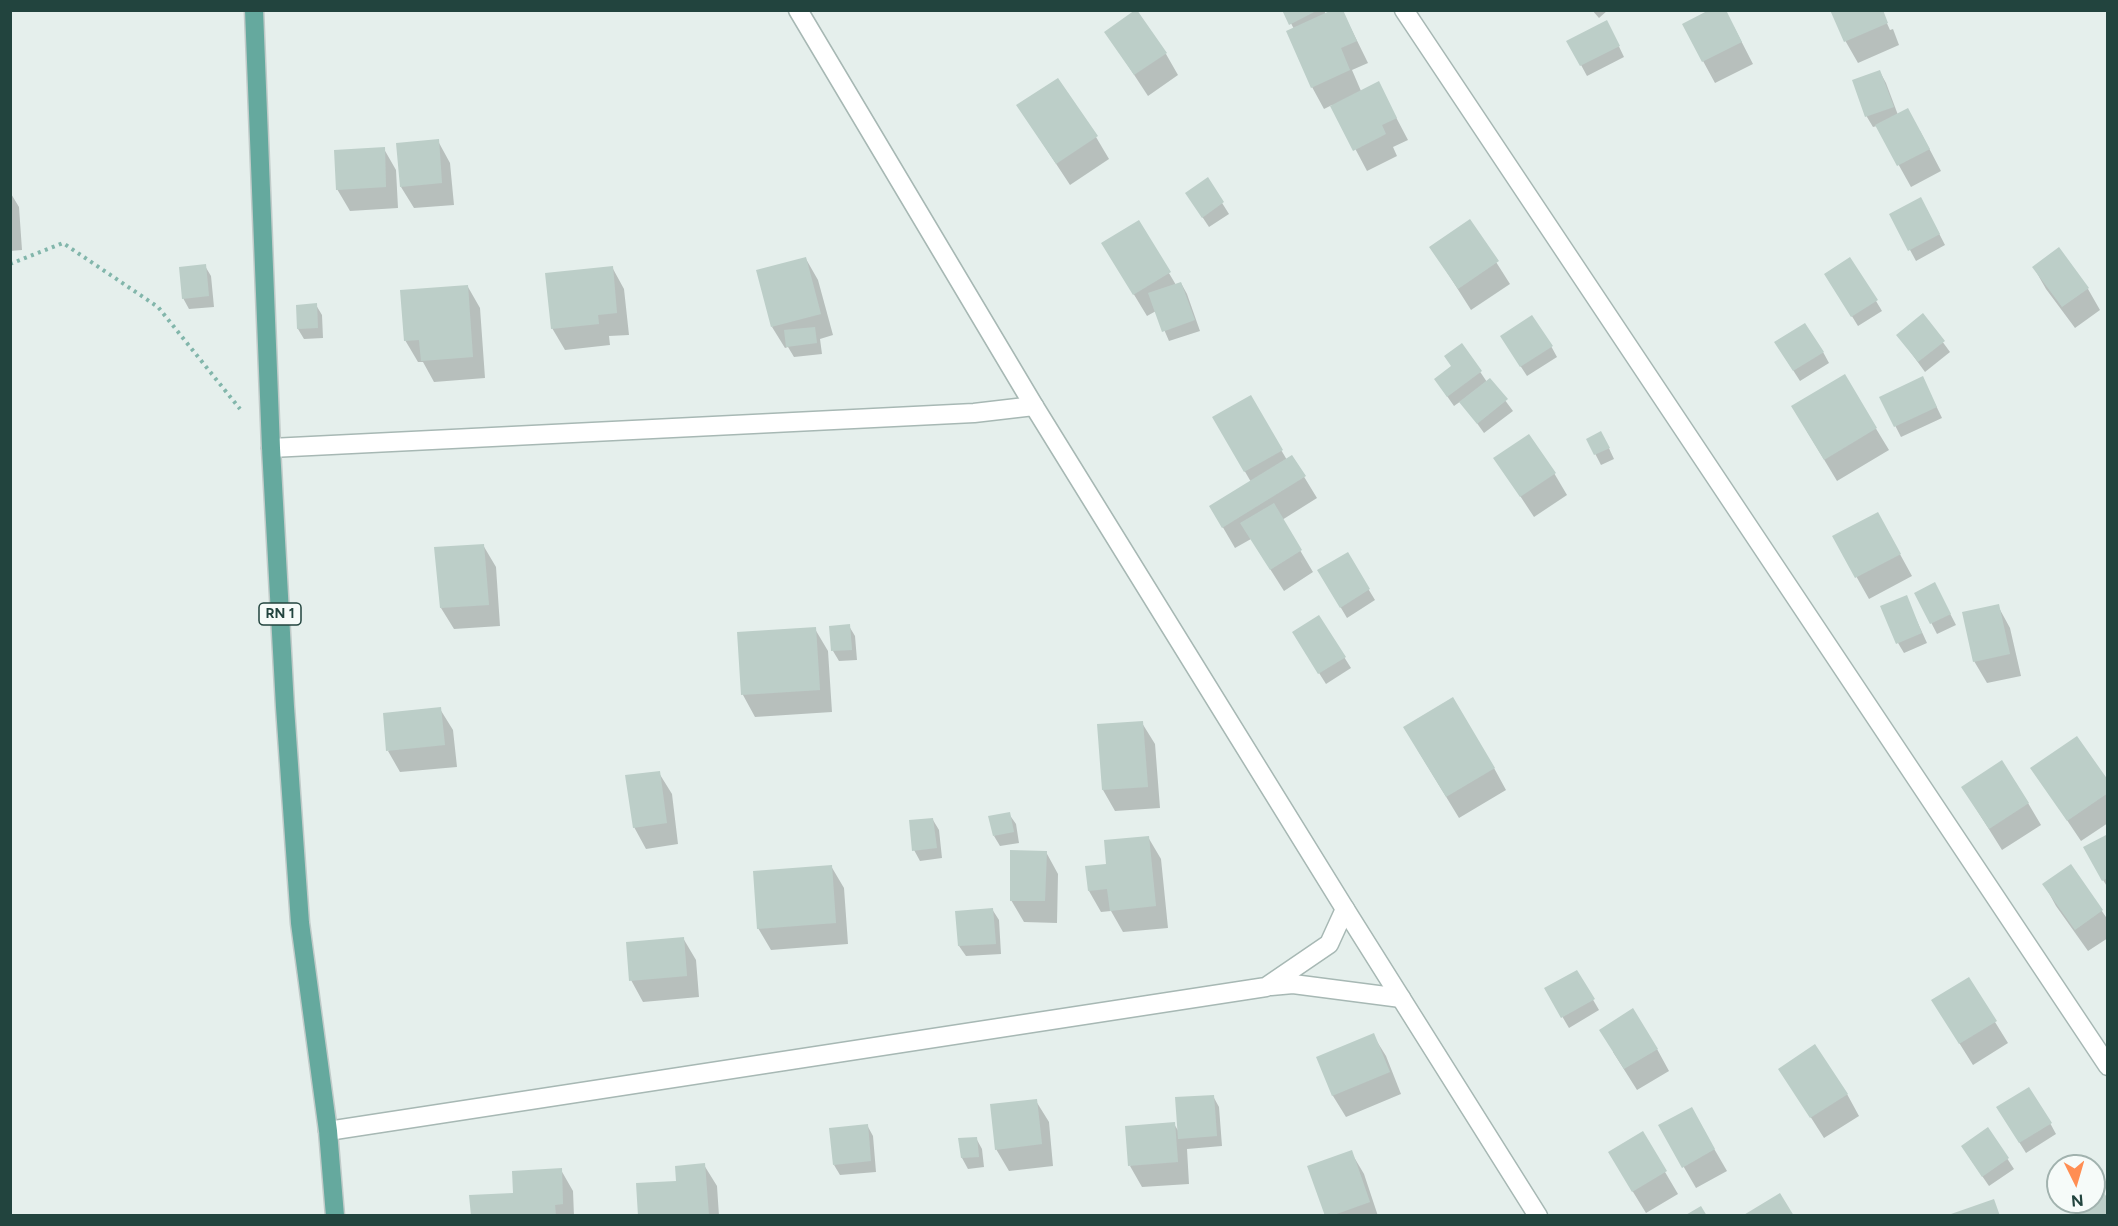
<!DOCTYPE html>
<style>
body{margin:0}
#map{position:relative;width:2118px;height:1226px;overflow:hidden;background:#e5efec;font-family:Figtree,sans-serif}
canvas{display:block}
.frame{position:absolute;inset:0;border:12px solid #22443e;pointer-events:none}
.north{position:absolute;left:2046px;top:1154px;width:60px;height:60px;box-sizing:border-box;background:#f6fbf9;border:2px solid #a1b2ae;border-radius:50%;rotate:175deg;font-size:16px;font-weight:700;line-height:24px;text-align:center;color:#22443e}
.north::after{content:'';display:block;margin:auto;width:21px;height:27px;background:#ff8e53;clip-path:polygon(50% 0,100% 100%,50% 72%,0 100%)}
</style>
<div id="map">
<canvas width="2118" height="1226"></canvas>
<div class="frame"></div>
<div class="north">N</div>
</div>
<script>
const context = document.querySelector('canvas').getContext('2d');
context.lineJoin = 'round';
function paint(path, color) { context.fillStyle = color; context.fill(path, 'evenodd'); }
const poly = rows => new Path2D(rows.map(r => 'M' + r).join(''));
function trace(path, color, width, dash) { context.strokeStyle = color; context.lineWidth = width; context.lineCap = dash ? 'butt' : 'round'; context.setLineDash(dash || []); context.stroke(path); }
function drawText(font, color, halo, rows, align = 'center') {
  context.font = font + ' Figtree,sans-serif'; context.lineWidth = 4.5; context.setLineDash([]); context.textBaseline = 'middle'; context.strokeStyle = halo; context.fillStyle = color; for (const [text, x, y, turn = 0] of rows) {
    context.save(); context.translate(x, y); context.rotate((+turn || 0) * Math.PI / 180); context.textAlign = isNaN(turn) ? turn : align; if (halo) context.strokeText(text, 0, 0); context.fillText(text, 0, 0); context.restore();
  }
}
paint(poly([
 [1284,10,1324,10,1326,15,1342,10,1368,63,1352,70,1361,91,1378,83,1408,140,1393,147,1397,156,1367,171,1332,105,1324,109,1312,87,1294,29],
 [1592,10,1608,10,1599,18],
 [1832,10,1881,10,1890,30,1893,29,1899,45,1858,63,1846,42],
 [1734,27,1753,64,1715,83,1703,61],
 [1106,32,1166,54,1178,75,1148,96],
 [1612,32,1624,57,1587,76,1568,41],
 [1880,72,1886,83,1898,115,1920,131,1941,171,1911,187,1877,126,1873,127,1867,117,1854,81],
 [1018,106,1096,137,1109,159,1070,185],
 [438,141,450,163,454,205,414,208,401,187],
 [384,149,396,170,398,208,350,211,337,189],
 [1207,179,1229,214,1209,227,1193,203],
 [10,192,19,207,22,250,10,251],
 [1927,210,1945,245,1916,261,1891,215],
 [1470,221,1510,284,1471,310,1431,247],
 [1139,222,1176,285,1181,283,1187,294,1200,331,1169,341,1156,311,1147,316,1116,265],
 [806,259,818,280,833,335,820,339,822,354,794,357,788,347,785,348,772,327],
 [205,266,211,276,214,307,189,309,183,298],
 [612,267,624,289,629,335,609,336,610,345,565,350,552,328],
 [2034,268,2088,289,2100,310,2075,328,2046,289],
 [1832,284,1876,301,1882,311,1858,326],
 [468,287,480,308,485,378,434,382,423,362,418,362,405,340],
 [316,305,322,315,323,338,304,339,298,329],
 [1923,315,1950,352,1925,372,1898,335],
 [1462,345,1487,382,1490,380,1513,411,1484,433,1461,401,1454,406,1442,389],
 [1551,346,1557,357,1527,376,1508,347],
 [1823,352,1829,363,1800,381,1782,353],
 [1844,376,1889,450,1837,481,1805,428],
 [1928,389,1942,418,1901,437,1881,398],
 [1250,397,1287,460,1292,457,1317,498,1282,520,1313,572,1284,591,1251,539,1235,548,1211,507,1251,482,1214,418],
 [1588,440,1607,444,1614,459,1601,465],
 [1495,458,1554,473,1567,495,1534,517],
 [1890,536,1912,576,1869,599,1834,537],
 [483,545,496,567,500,626,454,629,441,608],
 [1347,554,1375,600,1347,618,1319,571],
 [1916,593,1940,594,1956,625,1937,634],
 [1906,597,1927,643,1904,653,1898,643],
 [1998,606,2010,628,2021,676,1987,683,1974,661],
 [1319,617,1351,668,1326,684,1300,643],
 [849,626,855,636,857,660,839,661,833,651],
 [815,629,828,651,832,712,755,717,743,695,739,634],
 [440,709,453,730,457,767,400,772,388,751],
 [1142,723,1155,744,1160,808,1115,811,1103,790],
 [1417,749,1494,768,1506,790,1459,818],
 [2032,768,2108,782,2108,823,2081,841],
 [659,773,672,794,678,844,646,849,634,827],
 [1963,788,2028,803,2041,825,2002,850],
 [1009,814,1016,824,1019,843,1000,846,994,836],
 [933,820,939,830,942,858,920,861,914,850],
 [2108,836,2108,888,2103,880],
 [1148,837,1161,859,1168,928,1123,932,1111,911,1101,912,1089,891,1108,865],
 [1046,852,1058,874,1057,923,1024,922,1011,900],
 [831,866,844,888,848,944,771,950,758,928],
 [2071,866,2108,920,2108,938,2088,951,2056,906,2044,884],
 [992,909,999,920,1001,954,966,956,959,946],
 [683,938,696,960,699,997,643,1002,631,980],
 [1577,972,1599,1010,1569,1028,1546,989],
 [1946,1022,1995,1022,2008,1043,1973,1065],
 [1373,1035,1386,1056,1401,1094,1346,1117,1333,1096,1318,1058],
 [1657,1049,1669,1071,1637,1090,1613,1052],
 [1780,1069,1847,1094,1859,1116,1824,1138],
 [1213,1096,1219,1107,1222,1146,1187,1149,1189,1184,1142,1187,1130,1166,1174,1124,1179,1132],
 [1036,1101,1049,1122,1053,1166,1009,1171,996,1149],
 [1691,1109,1727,1171,1696,1188,1660,1126],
 [2004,1118,2050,1123,2056,1134,2026,1153],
 [867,1125,873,1136,876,1172,840,1175,834,1165],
 [1988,1129,2014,1169,1989,1186,1969,1157],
 [1642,1133,1678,1194,1646,1213,1622,1174],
 [976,1138,982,1149,984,1167,968,1169,962,1158,960,1140],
 [1351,1152,1364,1174,1378,1216,1327,1216],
 [704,1165,717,1186,719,1216,640,1216,678,1182],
 [561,1170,573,1191,574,1216,472,1216]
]), '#0003');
paint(poly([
 [1135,10,1137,10,1167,53,1134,75,1104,32],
 [1282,10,1318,10,1289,25],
 [1332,10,1343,10,1357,41,1341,48,1350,70,1311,88,1286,31],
 [1709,10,1726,10,1742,42,1702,62,1682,24],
 [1830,10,1883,10,1888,23,1844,42],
 [1607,20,1620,46,1580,66,1566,41],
 [1880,70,1894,107,1865,117,1852,80],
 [1058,78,1098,136,1056,164,1016,105],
 [1379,81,1397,118,1382,125,1386,134,1353,151,1330,106],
 [1908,108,1930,149,1897,166,1875,125],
 [439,139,442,183,400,187,396,143],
 [385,147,386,187,336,190,334,150],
 [1208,177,1224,202,1202,218,1185,193],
 [1921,197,1940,234,1908,251,1889,214],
 [1470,219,1499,261,1458,289,1429,247],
 [1139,220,1171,272,1133,295,1101,243],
 [2059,247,2089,288,2062,307,2032,267],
 [806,257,821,314,771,327,756,270],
 [1850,257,1878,300,1851,317,1824,274],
 [206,264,209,296,182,299,179,267],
 [613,266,617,313,598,315,599,324,551,329,545,273],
 [1181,282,1195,320,1162,332,1148,293],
 [468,285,473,357,421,361,419,340,404,341,400,290],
 [317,303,318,328,297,329,296,305],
 [1923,313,1945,341,1918,362,1896,335],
 [1532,315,1553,346,1520,367,1500,336],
 [1805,323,1824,352,1793,371,1774,342],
 [815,327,817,343,786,347,784,330],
 [1462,343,1482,371,1447,397,1434,379,1451,366,1444,356],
 [1845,374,1877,428,1824,460,1791,406],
 [1923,376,1937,407,1894,427,1879,397],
 [1490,378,1508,399,1477,424,1459,402],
 [1251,395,1283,450,1244,472,1212,417],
 [1601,431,1610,448,1594,455,1586,439],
 [1529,434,1556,473,1520,497,1493,458],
 [1292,455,1306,476,1222,528,1209,506],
 [1274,503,1302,550,1270,570,1240,523],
 [1878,512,1901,554,1855,578,1832,536],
 [484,544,489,605,440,608,434,547],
 [1348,552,1370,589,1340,608,1317,570],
 [1935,582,1951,614,1930,624,1914,593],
 [1907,595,1922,633,1896,644,1880,606],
 [1999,604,2010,654,1973,662,1962,612],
 [1319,615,1346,657,1318,674,1292,632],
 [850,624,852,650,831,651,829,626],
 [816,627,820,690,741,695,737,632],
 [1453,697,1495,768,1446,797,1403,727],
 [441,707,445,745,386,751,383,713],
 [1143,721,1148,787,1102,790,1097,724],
 [2077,736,2108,780,2108,793,2067,821,2030,768],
 [2002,760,2029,803,1989,829,1961,787],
 [660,771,667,823,633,828,625,775],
 [1010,812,1014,832,993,836,988,816],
 [933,818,937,848,912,851,909,820],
 [2108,834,2108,878,2102,881,2083,847],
 [1149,836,1156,906,1110,911,1107,889,1088,891,1085,866,1106,864,1104,840],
 [1010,850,1047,851,1045,901,1010,901],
 [2071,864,2103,910,2075,930,2042,884],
 [832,865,836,923,757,929,753,871],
 [993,908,996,944,958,946,955,911],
 [684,937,687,976,629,981,626,942],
 [1577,970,1595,999,1561,1018,1544,988],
 [1969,977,1997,1021,1959,1044,1931,1000],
 [1633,1008,1658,1049,1624,1069,1599,1030],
 [1374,1033,1390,1072,1332,1096,1316,1057],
 [1815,1044,1848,1094,1810,1118,1778,1069],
 [2029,1087,2052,1123,2019,1143,1996,1107],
 [1214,1095,1217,1136,1178,1139,1175,1097],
 [1037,1099,1042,1144,995,1150,990,1104],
 [1692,1107,1715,1149,1682,1168,1658,1125],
 [1175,1122,1178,1162,1128,1166,1125,1126],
 [868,1124,871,1161,833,1165,829,1128],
 [1988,1127,2009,1158,1982,1177,1961,1146],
 [1643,1131,1667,1171,1632,1192,1608,1152],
 [977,1137,979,1157,961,1158,958,1138],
 [1352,1150,1370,1202,1331,1216,1325,1216,1307,1166],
 [705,1163,709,1216,638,1216,636,1183,676,1181,675,1166],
 [562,1168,563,1204,555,1205,556,1216,471,1216,469,1195,513,1193,512,1171],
 [2094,1178,2108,1199,2108,1216,2077,1216,2068,1202,2094,1202],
 [1780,1193,1794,1216,1742,1216],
 [1994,1199,2000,1216,1952,1216,1951,1214],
 [1701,1206,1707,1216,1684,1216]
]), '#bccec8');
const minor = poly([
 [1404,10,2108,1066],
 [271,448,974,413,1034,406],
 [1271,986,1293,984,1401,998],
 [328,1131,1266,987,1329,944,1345,909]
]);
const tertiary = poly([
 [798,10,1034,406,1345,909,1538,1216]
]);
const primary = poly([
 [254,10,271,448,285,707,300,923,328,1131,335,1216]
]);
trace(minor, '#a7b8b4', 21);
trace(tertiary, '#a7b8b4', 21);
trace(primary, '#c1cbc9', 21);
trace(poly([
 [10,264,63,243,158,307,240,409]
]), '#82b6ab', 4, [3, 4.5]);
trace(minor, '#fff', 18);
trace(tertiary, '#fff', 18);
trace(primary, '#65a99e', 18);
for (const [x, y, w] of [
 [280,614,42]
]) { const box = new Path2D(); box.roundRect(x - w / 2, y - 11, w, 22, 4.5); context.fillStyle = '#f6fbf9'; context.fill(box); trace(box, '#22443e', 1.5); }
drawText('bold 14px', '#22443e', null, [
 ["RN 1",280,614]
]);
</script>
